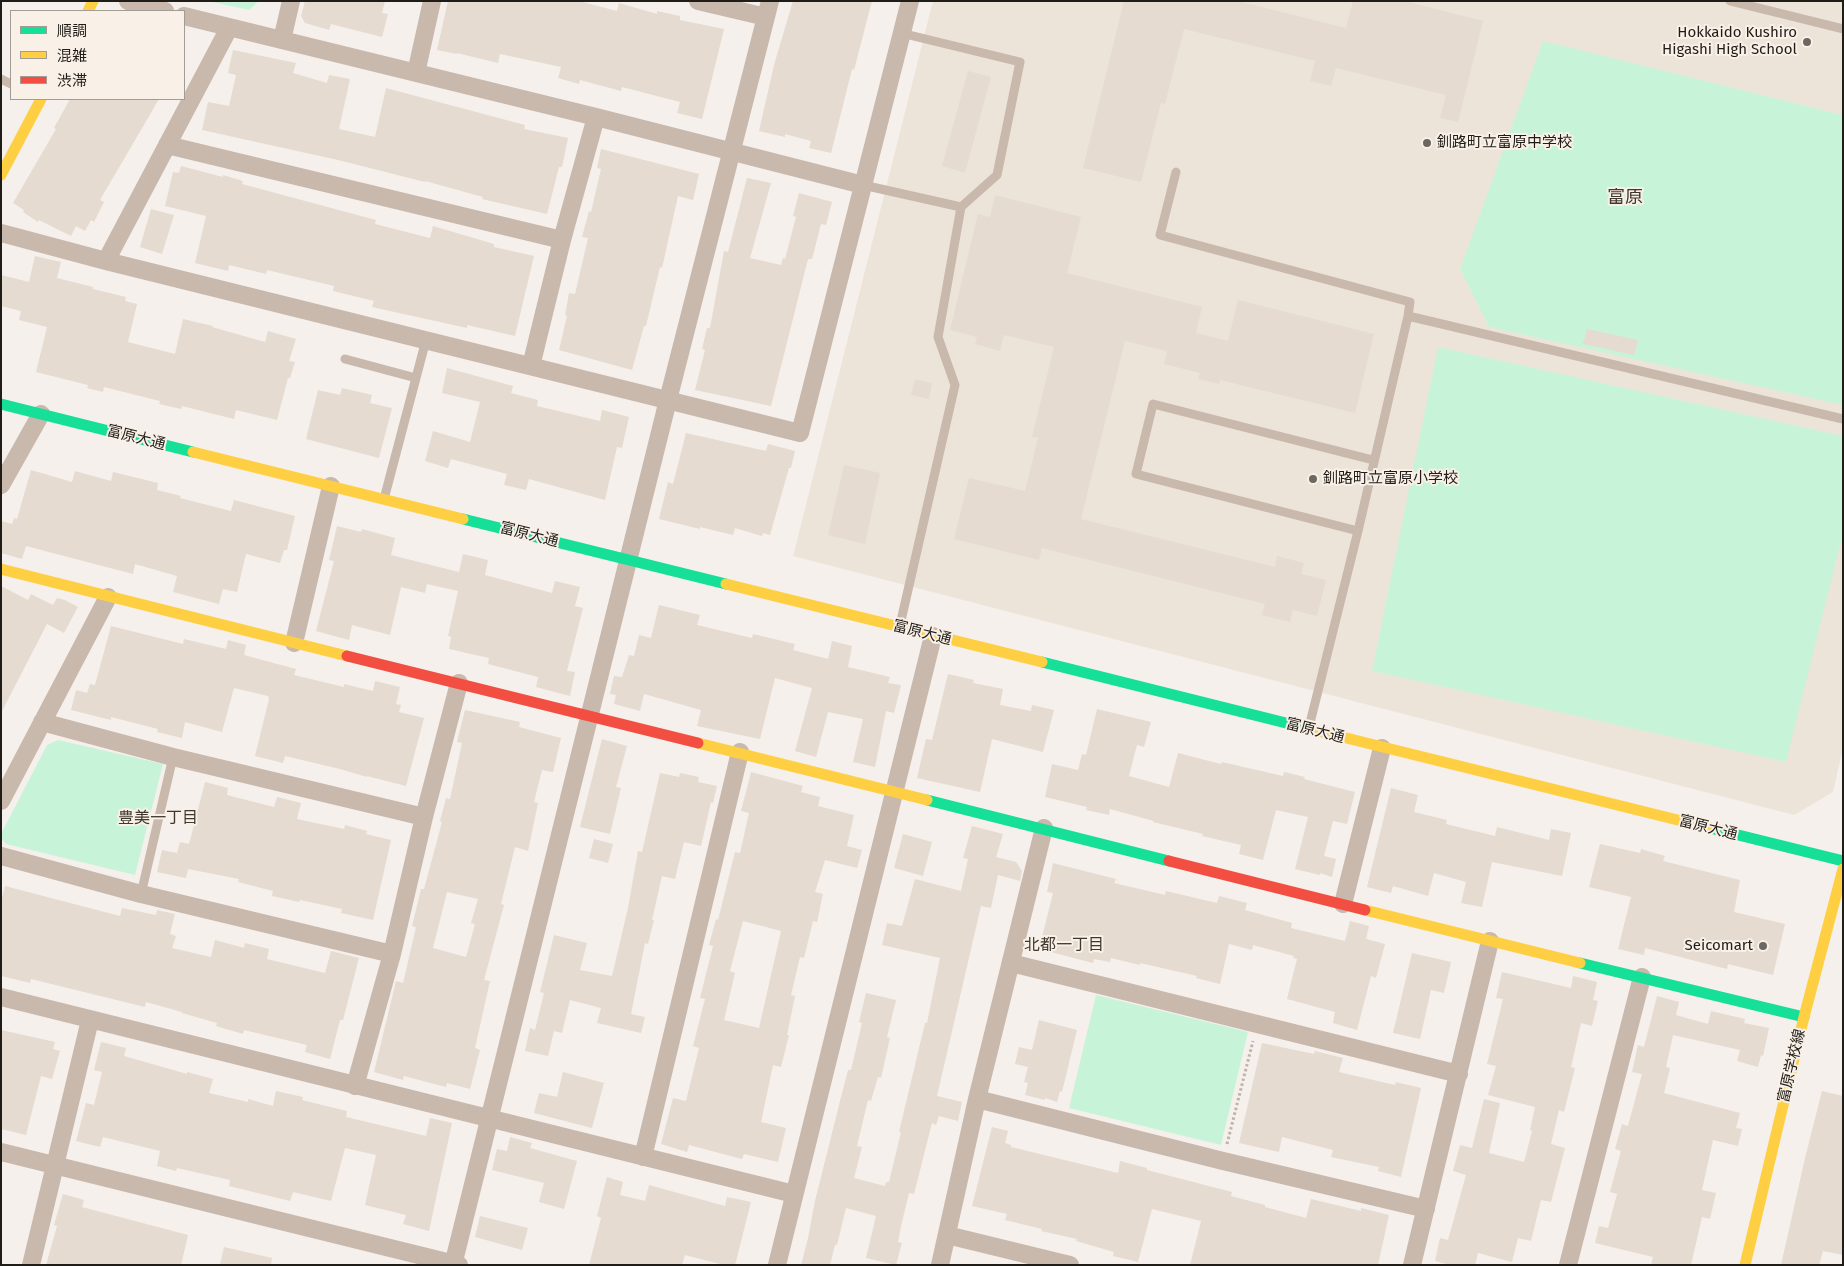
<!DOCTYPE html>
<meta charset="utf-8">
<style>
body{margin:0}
#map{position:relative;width:1844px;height:1266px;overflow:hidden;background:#f5f0eb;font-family:"Fira Sans","Noto Sans JP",sans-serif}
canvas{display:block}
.frame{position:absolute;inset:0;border:2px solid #201d19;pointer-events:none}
.legend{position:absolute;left:10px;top:10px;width:175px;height:90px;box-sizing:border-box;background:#f9f0e7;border:1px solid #a29c95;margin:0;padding:6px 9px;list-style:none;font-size:15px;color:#201d19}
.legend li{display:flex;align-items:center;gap:10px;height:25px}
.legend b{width:25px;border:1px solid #a29c95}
</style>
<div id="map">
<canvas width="1844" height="1266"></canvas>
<div class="frame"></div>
<ul class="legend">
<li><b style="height:6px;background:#16e098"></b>順調</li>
<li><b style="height:6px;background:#ffcf43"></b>混雑</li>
<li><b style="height:6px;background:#f24e42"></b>渋滞</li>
</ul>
</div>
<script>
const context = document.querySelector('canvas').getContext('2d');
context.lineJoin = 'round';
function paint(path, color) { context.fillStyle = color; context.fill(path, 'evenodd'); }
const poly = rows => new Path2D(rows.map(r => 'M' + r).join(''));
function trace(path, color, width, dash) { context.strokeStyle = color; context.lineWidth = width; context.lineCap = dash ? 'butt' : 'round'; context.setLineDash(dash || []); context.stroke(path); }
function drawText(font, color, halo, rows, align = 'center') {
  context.font = font + ' "Fira Sans","Noto Sans JP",sans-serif'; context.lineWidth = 4; context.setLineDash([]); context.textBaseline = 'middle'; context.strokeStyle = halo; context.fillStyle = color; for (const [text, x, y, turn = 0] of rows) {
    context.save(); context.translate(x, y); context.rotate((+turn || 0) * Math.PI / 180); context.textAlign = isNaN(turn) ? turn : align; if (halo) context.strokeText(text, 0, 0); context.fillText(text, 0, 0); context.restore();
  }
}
paint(poly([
 [933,1,1843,1,1843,748,1833,792,1794,815,793,556]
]), '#ede4d9');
paint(poly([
 [208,1,259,1,249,10],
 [1543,41,1843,115,1843,405,1489,327,1460,269],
 [1438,347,1843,436,1843,533,1786,762,1372,671],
 [58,740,163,764,135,875,6,844,1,838,1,834,47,745],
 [1096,995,1248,1032,1221,1145,1069,1108]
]), '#c7f4d8');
paint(poly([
 [305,1,385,1,382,13,388,14,382,37,331,24,329,30,305,23,301,16],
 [448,1,579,1,617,11,619,3,657,14,657,11,680,16,680,20,724,29,702,119,677,113,680,102,622,87,621,91,580,80,579,84,558,78,561,67,500,54,498,63,457,53,457,54,437,50],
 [793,1,872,1,854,70,852,69,831,153,809,148,811,141,785,134,785,137,759,131,774,65],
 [1124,1,1238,1,1346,28,1353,1,1405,1,1483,21,1458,122,1440,118,1446,95,1336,68,1331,86,1310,81,1315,61,1184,29,1165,104,1161,103,1141,182,1083,168],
 [233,50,296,63,293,73,327,83,329,75,350,79,339,129,375,137,386,88,525,125,524,129,568,138,562,167,559,167,547,214,482,199,483,197,425,181,425,182,338,160,202,130,208,102,229,106,236,75,228,73],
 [968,71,991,77,965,173,942,166],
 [70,99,159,99,100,200,104,202,94,222,91,220,85,231,76,226,71,236,39,220,38,222,23,212,24,210,13,203,56,129,54,128],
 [601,149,699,174,693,200,678,196,662,268,660,267,646,326,644,326,632,370,559,350,567,316,565,315,569,293,575,294,588,238,582,237,589,211,591,212,601,169,597,168],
 [181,166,223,177,223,175,243,181,242,184,376,220,375,224,430,238,433,226,494,244,494,247,534,256,515,336,467,325,467,328,372,307,374,301,333,291,334,286,267,270,266,274,229,265,228,271,195,263,206,216,165,206,173,172,179,173],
 [747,178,771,183,750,258,781,265,783,258,785,259,796,217,793,216,799,193,832,202,826,225,821,224,812,259,808,259,771,406,695,390,705,350,702,349,707,328,710,328,724,251,728,252],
 [995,195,1081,217,1067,273,1202,307,1196,333,1228,341,1238,300,1374,334,1355,413,1220,380,1219,384,1198,379,1200,373,1164,364,1167,351,1125,341,1081,519,1275,567,1277,556,1304,563,1301,574,1326,580,1317,616,1293,610,1290,622,1262,615,1265,604,1042,548,1039,560,954,539,969,478,1025,491,1038,438,1032,437,1054,347,1004,335,1000,351,975,344,977,337,950,330,978,214,990,217],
 [151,209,174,215,162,254,140,247],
 [35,256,61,262,57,278,93,287,93,289,126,297,125,301,137,304,128,342,175,354,183,319,213,326,212,327,265,342,268,331,296,339,289,361,295,362,290,378,288,378,277,420,236,410,234,419,182,406,181,409,159,404,160,401,104,387,103,392,87,388,88,385,36,372,47,327,19,320,21,311,1,306,1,275,29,282],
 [1587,329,1638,340,1634,355,1583,344],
 [447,368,513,386,511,393,538,400,537,406,600,421,602,410,629,417,622,448,617,447,605,500,529,479,526,490,504,485,507,474,451,459,448,468,425,461,433,431,470,442,480,402,442,393],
 [915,379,932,383,929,399,911,395],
 [342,388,372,395,370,403,392,408,379,458,306,439,318,390,340,395],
 [686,433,766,451,768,444,795,451,791,468,789,468,770,535,763,533,762,536,735,528,733,535,700,527,700,529,659,519,668,482,673,484],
 [844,465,880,473,865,544,828,535],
 [31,470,72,482,75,471,111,481,113,472,158,483,157,490,181,496,180,498,231,511,234,500,295,516,287,550,284,550,280,563,246,554,237,592,223,589,219,604,173,592,177,576,135,564,133,574,26,546,22,559,1,553,1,521,12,524,14,518,17,519],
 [337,526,361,532,362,529,395,538,391,555,459,572,463,554,488,560,485,575,552,593,555,581,580,587,575,606,583,608,567,671,575,672,570,696,536,687,538,677,488,664,489,658,449,649,451,637,448,636,458,591,427,584,425,593,401,587,390,635,352,625,349,640,316,631,334,561,329,560],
 [1,586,28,600,31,594,53,605,57,598,65,600,78,607,64,633,47,624,1,713],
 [659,605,700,615,697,625,752,638,753,634,795,644,793,650,828,659,832,641,852,646,848,667,890,677,888,683,901,685,894,713,886,711,875,767,853,762,863,719,828,712,816,757,795,751,812,688,775,678,760,739,697,726,701,710,644,694,640,711,614,704,616,695,610,694,614,676,622,677,629,655,634,656,639,635,651,638],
 [111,626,183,644,184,639,226,649,228,640,246,645,244,655,296,669,294,675,344,687,344,684,373,691,375,681,400,687,396,704,401,705,399,712,424,718,406,786,367,776,367,777,340,769,285,756,283,763,255,756,269,699,268,696,234,688,222,732,185,722,182,738,157,732,158,729,111,717,111,720,71,710,76,690,87,693,90,684,95,685],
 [948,674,974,680,973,683,1003,689,1000,705,1031,711,1032,705,1054,710,1043,752,992,739,980,792,917,778,926,739,932,740],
 [1097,709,1151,722,1144,747,1137,745,1129,776,1169,787,1178,753,1221,764,1222,762,1283,776,1284,772,1305,777,1304,779,1355,792,1347,824,1333,821,1324,856,1336,859,1332,877,1320,873,1320,875,1295,869,1308,817,1276,810,1263,860,1239,854,1241,845,1202,836,1203,834,1153,822,1154,821,1110,809,1109,815,1086,810,1087,807,1045,797,1052,764,1078,770,1082,754,1086,755],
 [465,710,520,722,519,727,561,738,553,772,542,770,534,802,538,803,528,851,515,847,501,904,504,905,484,980,490,981,475,1048,480,1050,470,1089,447,1083,446,1087,404,1076,403,1080,374,1072,396,981,403,983,416,927,412,926,421,889,424,889,442,822,440,821,446,798,450,799,462,743,457,742],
 [447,892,478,899,471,923,475,924,466,957,433,948],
 [602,739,627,746,616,787,621,788,610,834,580,827],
 [751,772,803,786,801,792,820,797,818,806,854,815,847,846,862,850,857,868,825,860,815,892,823,894,817,922,813,921,804,958,800,957,791,995,795,996,787,1035,789,1035,781,1067,773,1065,761,1122,786,1128,778,1162,744,1154,742,1159,689,1145,687,1152,661,1144,673,1098,686,1101,699,1048,693,1046,705,999,700,998,713,946,709,945,716,919,718,920,735,852,740,853,749,813,741,811],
 [743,921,781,931,759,1028,724,1020,735,973,730,971],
 [660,773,679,777,680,773,699,777,698,782,717,786,713,803,711,802,701,846,684,842,675,879,662,876,652,920,654,920,648,944,645,943,631,1014,645,1017,641,1033,597,1023,601,1008,570,1000,562,1033,554,1031,548,1056,525,1051,530,1028,535,1030,544,993,540,992,554,935,587,943,580,970,612,976,628,908,638,851,642,852],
 [205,782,228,788,227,795,274,807,277,797,301,803,297,819,344,829,345,825,367,831,366,834,391,840,373,920,341,913,342,909,300,900,299,902,272,896,273,891,238,882,239,879,188,869,186,878,157,872,162,850,177,853,180,842,189,844],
 [1391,788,1418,795,1414,812,1447,820,1446,824,1495,836,1497,827,1549,840,1551,829,1571,833,1562,876,1492,862,1482,907,1461,903,1466,882,1434,873,1428,896,1393,886,1391,893,1367,887],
 [972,826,1003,834,996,857,1016,862,1022,871,1020,881,998,875,991,908,981,906,937,1096,962,1102,958,1121,939,1116,936,1125,932,1123,914,1194,909,1193,901,1226,898,1242,902,1243,896,1265,866,1258,876,1216,846,1208,837,1245,835,1245,830,1265,801,1265,808,1238,815,1201,841,1097,848,1070,851,1070,862,1023,859,1022,866,993,896,1000,887,1037,890,1038,881,1078,878,1077,871,1101,868,1100,857,1146,862,1147,854,1178,885,1186,886,1182,889,1182,901,1132,899,1132,925,1023,927,1023,940,958,882,945,887,923,902,926,915,879,961,891,968,859,963,858],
 [903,834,932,842,923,876,894,868],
 [594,839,613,844,608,863,589,858],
 [1600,844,1640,853,1641,849,1665,856,1663,861,1740,880,1734,912,1785,924,1773,975,1728,964,1727,969,1645,948,1644,955,1618,949,1631,897,1589,887],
 [1053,863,1116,879,1114,883,1165,895,1166,891,1217,903,1219,896,1247,903,1245,910,1292,923,1291,928,1345,941,1350,921,1369,926,1366,939,1385,944,1376,978,1371,976,1357,1030,1333,1023,1335,1012,1287,999,1297,959,1293,958,1294,956,1253,945,1252,950,1229,944,1220,984,1196,978,1197,976,1140,963,1140,965,1111,958,1110,962,1094,959,1093,963,1039,949,1053,893,1047,892],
 [5,886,120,916,122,908,156,915,157,910,175,914,170,934,176,936,172,948,211,957,215,940,244,948,245,943,269,949,267,959,325,973,331,951,359,958,343,1020,340,1020,330,1059,305,1052,307,1045,244,1030,243,1034,216,1026,217,1023,182,1013,182,1012,146,1002,145,1007,31,979,30,983,1,976,1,902],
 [1412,953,1451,962,1444,993,1431,990,1420,1039,1393,1033],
 [1502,972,1571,988,1573,976,1597,982,1593,1000,1598,1001,1592,1026,1581,1023,1571,1067,1575,1068,1564,1112,1559,1110,1551,1144,1565,1148,1551,1202,1541,1200,1531,1241,1518,1238,1512,1262,1478,1253,1475,1265,1450,1265,1435,1261,1440,1238,1448,1240,1466,1175,1453,1171,1460,1145,1472,1148,1484,1099,1500,1103,1489,1153,1524,1162,1532,1131,1530,1130,1535,1107,1488,1095,1496,1066,1487,1064,1503,999,1496,998],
 [1657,996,1679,1002,1676,1015,1708,1024,1711,1011,1745,1019,1744,1023,1769,1028,1763,1056,1761,1055,1758,1067,1737,1061,1740,1050,1673,1035,1666,1067,1670,1068,1664,1093,1740,1113,1736,1128,1742,1129,1738,1146,1713,1140,1702,1190,1716,1193,1710,1219,1702,1217,1691,1265,1651,1265,1653,1257,1595,1243,1599,1226,1608,1228,1617,1194,1610,1192,1621,1151,1615,1149,1622,1124,1628,1126,1642,1074,1632,1072,1638,1045,1644,1047],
 [1039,1020,1077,1030,1062,1092,1060,1091,1057,1102,1045,1098,1045,1100,1025,1095,1028,1083,1024,1082,1028,1067,1015,1064,1019,1047,1032,1050],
 [1,1030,55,1042,53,1049,60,1051,52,1079,41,1076,26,1135,1,1129],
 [101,1042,126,1048,124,1056,187,1074,187,1072,213,1079,209,1093,248,1102,248,1099,273,1106,276,1091,303,1097,302,1100,347,1111,346,1117,426,1136,430,1118,452,1123,429,1231,403,1224,406,1215,365,1205,376,1155,345,1148,331,1201,293,1192,290,1201,229,1186,230,1180,177,1168,176,1171,157,1166,160,1151,103,1137,100,1147,76,1141,86,1103,94,1105,102,1072,94,1070],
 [1262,1043,1314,1054,1315,1051,1343,1058,1339,1072,1395,1085,1396,1082,1421,1088,1401,1177,1378,1171,1379,1167,1331,1157,1333,1150,1282,1137,1279,1152,1239,1143],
 [563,1072,604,1083,592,1128,534,1113,539,1093,557,1097],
 [1822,1091,1843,1096,1843,1255,1823,1251,1819,1265,1781,1265,1805,1158],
 [992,1127,1008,1131,1005,1143,1011,1145,1011,1147,1118,1173,1120,1161,1147,1168,1147,1170,1232,1192,1231,1196,1265,1205,1265,1207,1306,1218,1311,1199,1361,1211,1361,1208,1389,1215,1378,1265,1190,1265,1201,1221,1152,1209,1138,1262,1113,1256,1114,1252,1076,1241,1077,1239,1041,1231,1042,1229,1005,1220,1007,1214,972,1206],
 [510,1137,532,1143,530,1148,577,1161,564,1209,539,1202,544,1183,492,1170,497,1149,507,1151],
 [607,1177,623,1182,620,1195,645,1201,649,1185,725,1206,727,1197,751,1202,735,1265,724,1265,685,1255,682,1265,589,1265,601,1218,597,1216],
 [63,1194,84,1200,82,1207,188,1235,181,1265,46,1265,57,1226,54,1225],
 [480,1216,528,1228,522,1250,475,1237],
 [224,1247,272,1258,271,1265,220,1265]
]), '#e5dbd0');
trace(poly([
 [1227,1144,1253,1041]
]), '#bdb3aa', 3, [2.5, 2.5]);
trace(poly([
 [1730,1,1843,29],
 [901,33,1020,62,997,175,961,207],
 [1,79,11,84],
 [1176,172,1160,235,1410,302,1408,316,1358,531,1309,727],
 [863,185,961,207,938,337,955,385,900,625],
 [1408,316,1843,419],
 [345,359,416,378],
 [384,499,426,340],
 [1358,531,1136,474,1153,404,1373,460],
 [141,894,173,757]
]), '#c9b8ac', 9);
trace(poly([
 [128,1,165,11],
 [698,1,766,17],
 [184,16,596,117,863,185],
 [282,40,291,1],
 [416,73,432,1],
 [167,145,562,240],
 [1,233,106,261,800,433,910,1],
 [106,261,229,28],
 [531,366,562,240,596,117],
 [1,485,41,414],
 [294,643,331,486],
 [42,722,173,757,424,817],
 [1,801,108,597],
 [1,856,141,894,392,954],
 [1343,904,1382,748],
 [1011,963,1459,1074],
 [1,997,794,1194],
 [355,1086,392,954,424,817,459,683],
 [977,1099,1223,1161,1426,1209],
 [1,1152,459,1265],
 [643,1157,740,752],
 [947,1235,1070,1265],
 [31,1265,90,1020],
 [453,1265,668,400,770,1],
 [777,1265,933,636],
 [940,1265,977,1099,1044,828],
 [1412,1265,1490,941],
 [1568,1265,1642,977]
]), '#c9b8ac', 18);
trace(poly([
 [1,404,193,452],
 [463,519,726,584],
 [1042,662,1306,728],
 [927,800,1169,861],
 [1706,827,1843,861],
 [1580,963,1804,1017]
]), '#16e098', 11);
trace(poly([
 [88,11,93,1],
 [1,175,41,99],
 [193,452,463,519],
 [1,569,347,656],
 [726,584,1042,662],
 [1306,728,1706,827],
 [698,743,927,800],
 [1365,910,1580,963],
 [1745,1265,1804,1017,1843,869]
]), '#ffcf43', 11);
trace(poly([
 [347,656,698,743],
 [1169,861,1365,910]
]), '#f24e42', 11);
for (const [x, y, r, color] of [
 [1807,42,5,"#6b6762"],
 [1427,143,5,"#6b6762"],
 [1313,479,5,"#6b6762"],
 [1763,946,5,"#6b6762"]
]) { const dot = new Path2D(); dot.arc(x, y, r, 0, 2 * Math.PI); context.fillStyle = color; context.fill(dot); trace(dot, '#f9f0e7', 2); }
drawText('15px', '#201d19', '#f9f0e7', [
 ["Hokkaido Kushiro",1797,33],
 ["Higashi High School",1797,50],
 ["釧路町立富原中学校",1437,143,"left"],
 ["釧路町立富原小学校",1323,479,"left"],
 ["Seicomart",1753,946]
], 'right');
drawText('15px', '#201d19', '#f9f0e7', [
 ["富原大通",136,438,14],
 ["富原大通",529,535,14],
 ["富原大通",922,633,14],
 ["富原大通",1315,731,14],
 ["富原大通",1708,828,14],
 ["富原学校線",1792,1066,-77]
]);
drawText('16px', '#3f3831', '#f9f0e7', [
 ["豊美一丁目",158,819],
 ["北都一丁目",1064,946]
]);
drawText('18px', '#3f3831', '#f9f0e7', [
 ["富原",1625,198]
]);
</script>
